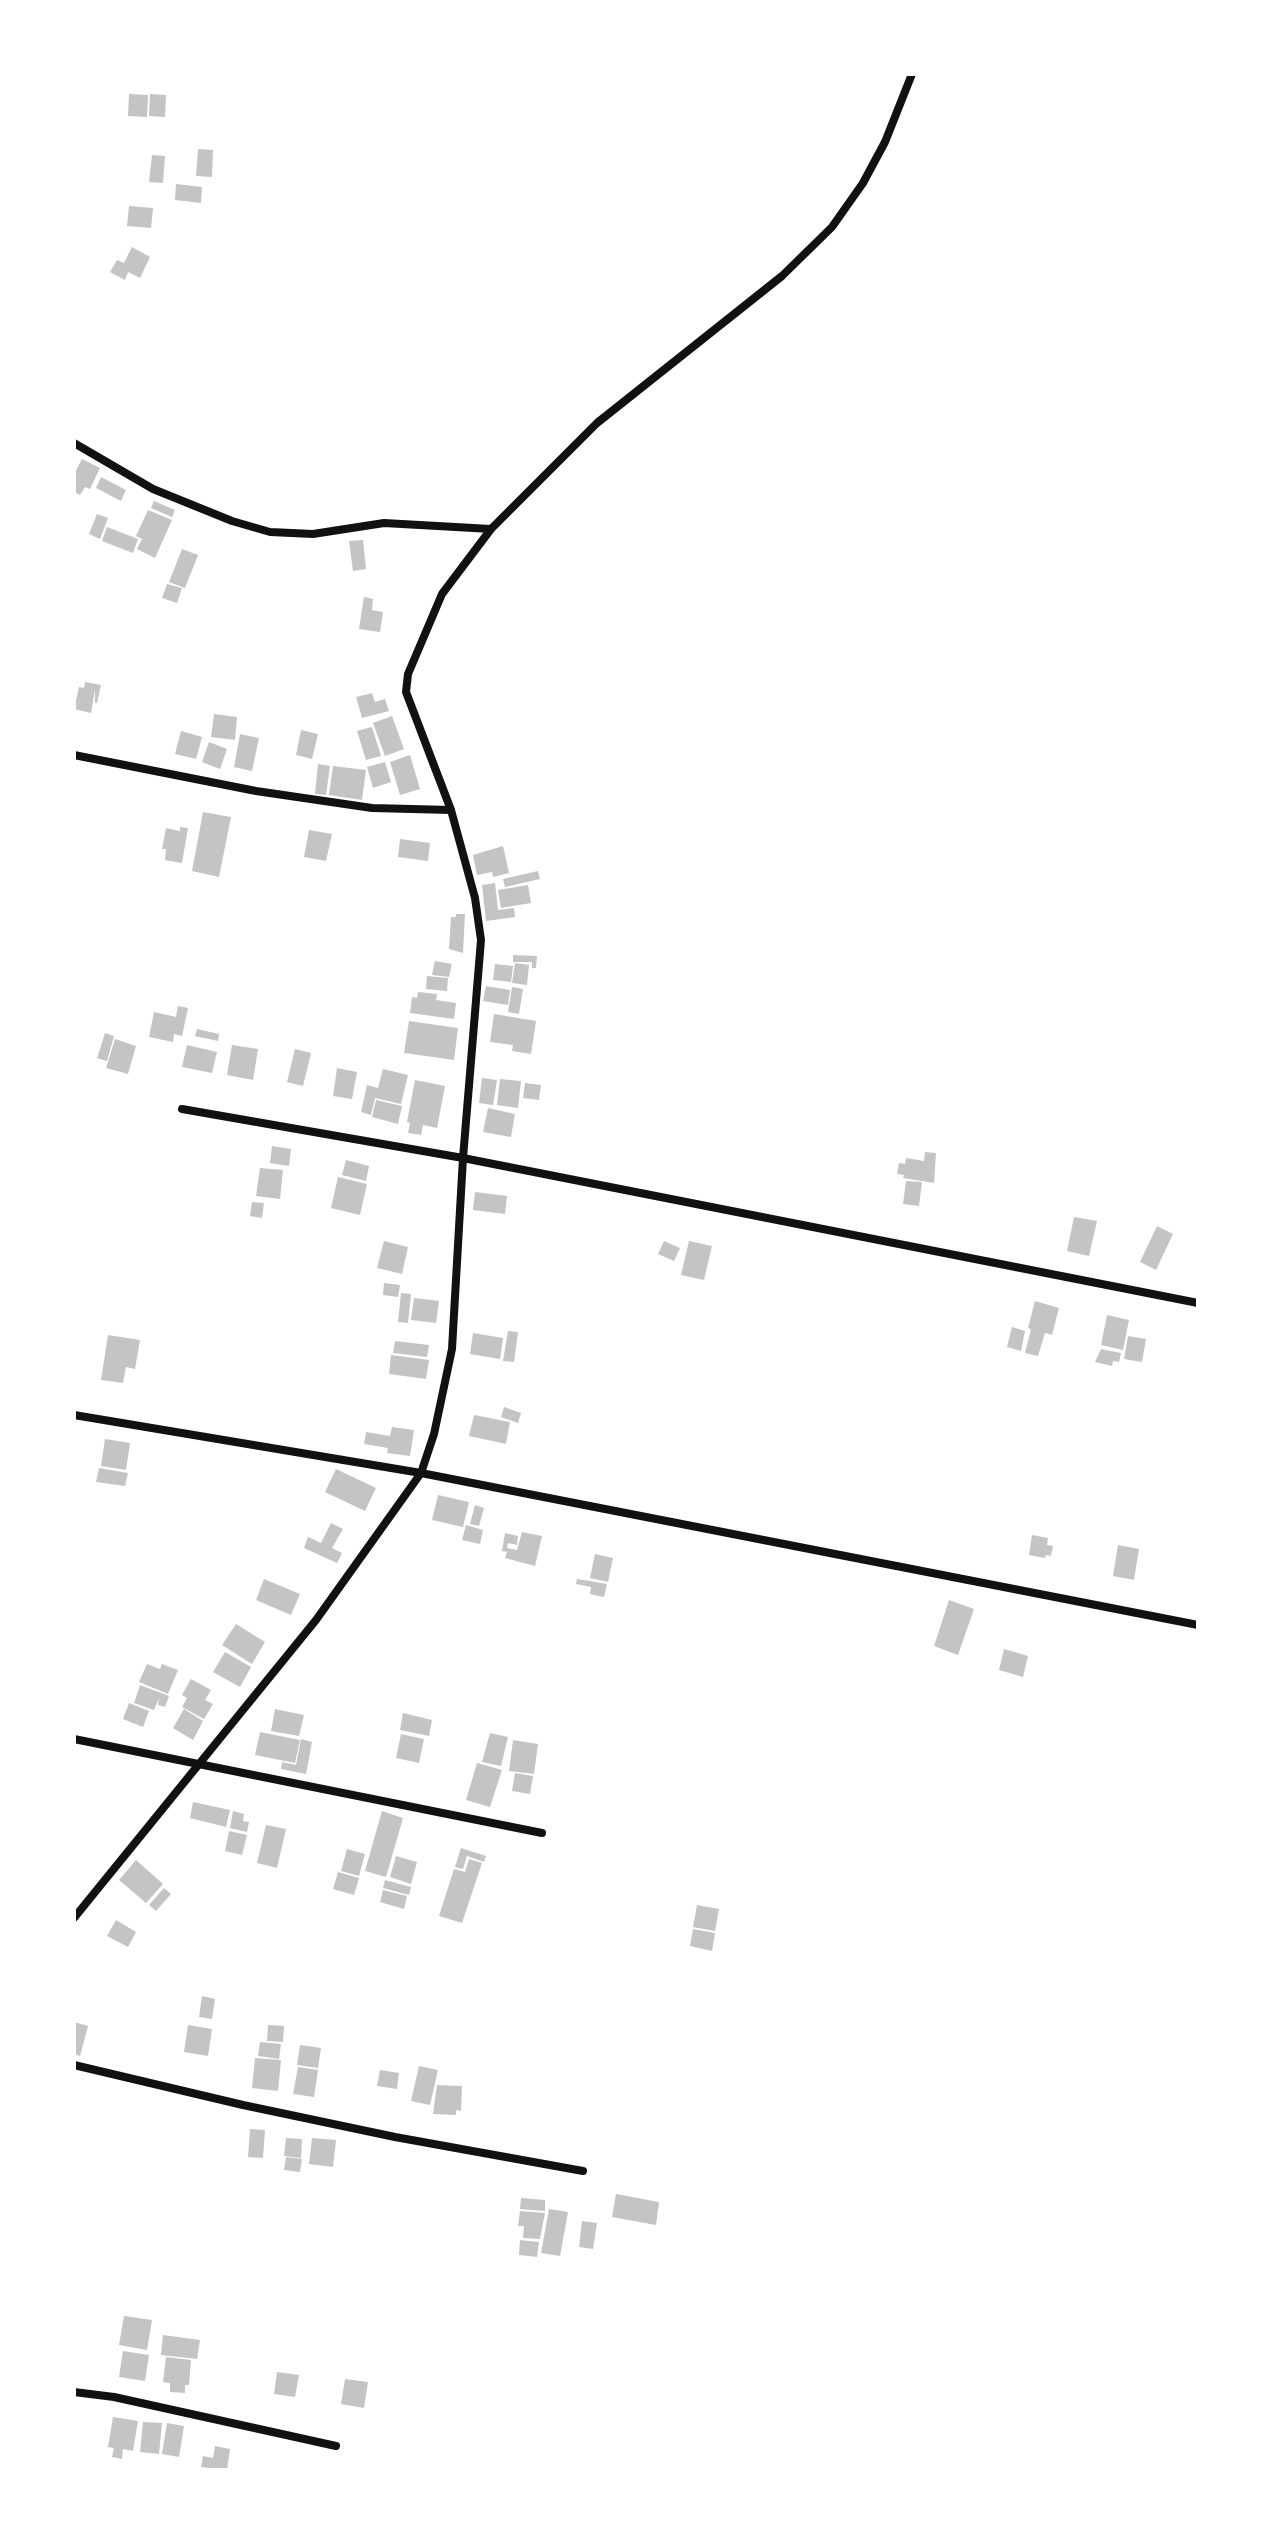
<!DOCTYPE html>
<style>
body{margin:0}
#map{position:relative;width:1272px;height:2544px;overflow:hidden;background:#fff;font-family:Poppins,sans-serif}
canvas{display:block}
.frame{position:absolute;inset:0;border:76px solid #fff;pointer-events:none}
</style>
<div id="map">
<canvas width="1272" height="2544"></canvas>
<div class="frame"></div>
</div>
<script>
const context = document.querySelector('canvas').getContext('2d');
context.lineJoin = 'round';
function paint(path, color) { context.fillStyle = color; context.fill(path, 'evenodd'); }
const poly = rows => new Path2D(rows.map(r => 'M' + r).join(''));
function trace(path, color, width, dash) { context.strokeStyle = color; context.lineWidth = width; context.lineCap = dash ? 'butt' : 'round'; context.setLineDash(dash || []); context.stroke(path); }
paint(poly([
 [129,94,148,95,147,117,128,116],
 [150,94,166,95,165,117,149,116],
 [198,149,213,150,212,177,196,176],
 [152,155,165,156,163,183,149,182],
 [176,184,202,187,201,203,175,200],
 [129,206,153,208,151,228,127,226],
 [132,247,150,257,140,278,128,272,125,280,110,272,117,260,124,263],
 [82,459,100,468,90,489,85,487,80,495,74,492,74,474],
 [101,477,126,490,121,501,96,488],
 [154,501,175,510,172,517,151,508],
 [148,510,172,520,155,558,137,549,142,539,136,536],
 [97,514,108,518,100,539,89,534],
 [107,527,138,539,133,553,102,541],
 [363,540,366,569,353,571,349,541],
 [182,549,198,555,185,588,169,582],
 [167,584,182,588,177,603,162,598],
 [364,597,373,599,372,610,383,612,380,632,359,629],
 [85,682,101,685,97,703,95,703,95,690,91,713,74,709,79,687,84,688],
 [372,693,375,702,385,699,389,711,362,718,356,697],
 [214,714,237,717,235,740,211,737],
 [392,716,404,749,385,756,373,723],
 [372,727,381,756,366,760,357,731],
 [301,730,318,734,312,759,296,755],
 [181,731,202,737,196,759,175,754],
 [240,734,259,738,252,771,234,767],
 [209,742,227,749,220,769,202,762],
 [410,755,420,789,400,795,390,762],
 [385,762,391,782,373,788,367,767],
 [318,764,330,766,326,795,315,794],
 [333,766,366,770,362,800,329,795],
 [203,812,231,817,219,877,192,871],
 [180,827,188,828,182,863,165,860,166,849,162,849,166,828,180,831],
 [309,830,332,834,326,861,304,857],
 [400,839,430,843,428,861,398,857],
 [503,846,509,873,493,877,492,872,477,875,473,855],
 [538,871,540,879,505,887,503,879],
 [495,883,498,910,514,908,515,917,486,921,482,885],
 [528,885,531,903,501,908,498,890],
 [456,914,465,914,463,953,449,949,451,917,456,917],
 [513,955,537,956,536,968,532,968,532,962,513,962],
 [435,961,452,964,449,977,432,975],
 [515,963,529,965,527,985,512,983],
 [495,964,513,966,511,982,493,980],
 [427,976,448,978,447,991,426,989],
 [486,986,510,990,508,1005,483,1001],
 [512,987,523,989,519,1014,508,1012],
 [418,992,437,994,436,1000,456,1003,454,1019,410,1013,412,997,417,998],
 [178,1006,188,1008,182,1036,174,1034,173,1042,149,1037,154,1012,176,1017],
 [494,1014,536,1021,531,1054,512,1051,513,1045,490,1042],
 [409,1021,458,1028,454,1060,404,1053],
 [197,1029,219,1034,218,1041,195,1036],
 [105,1033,114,1036,107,1061,97,1058],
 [115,1039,136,1046,128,1074,106,1068],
 [187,1045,217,1052,212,1073,182,1067],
 [232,1045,258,1049,253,1080,227,1075],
 [295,1049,311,1053,303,1086,287,1082],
 [337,1068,357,1072,352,1099,333,1096],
 [383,1069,408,1075,401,1104,375,1098,371,1115,361,1112,367,1085,378,1088],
 [482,1078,497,1080,493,1105,479,1103],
 [500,1079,521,1081,518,1108,497,1105],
 [415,1080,445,1086,437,1128,423,1125,421,1135,408,1133,410,1123,407,1122],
 [525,1083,541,1085,539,1100,523,1098],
 [376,1100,402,1106,398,1124,372,1117],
 [488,1108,515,1114,511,1137,483,1132],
 [272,1146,291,1149,289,1166,270,1163],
 [925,1152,936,1153,934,1183,903,1178,904,1175,897,1174,899,1163,905,1164,906,1158,924,1161],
 [346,1160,369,1166,366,1181,342,1175],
 [260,1168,283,1170,280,1199,256,1196],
 [338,1177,367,1184,360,1215,331,1208],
 [906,1181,922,1182,919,1206,903,1204],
 [475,1192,507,1196,505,1214,473,1210],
 [252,1202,264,1203,262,1218,250,1216],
 [1074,1217,1097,1221,1089,1256,1067,1251],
 [1157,1226,1173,1234,1156,1270,1140,1262],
 [384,1241,408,1247,402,1274,377,1268],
 [664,1241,680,1248,674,1261,658,1254],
 [689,1241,712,1246,704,1280,681,1275],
 [384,1283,400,1285,398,1297,383,1295],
 [401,1293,411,1294,408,1323,398,1322],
 [414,1298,439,1301,436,1323,411,1320],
 [1035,1301,1059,1308,1052,1335,1045,1333,1038,1356,1025,1353,1031,1329,1028,1328],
 [1107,1315,1129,1320,1123,1350,1101,1345],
 [1012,1327,1025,1331,1021,1351,1007,1347],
 [508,1331,518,1332,514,1362,503,1361],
 [473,1333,503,1338,500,1359,470,1354],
 [108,1335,140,1340,135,1369,126,1367,123,1383,101,1380],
 [1128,1336,1146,1339,1142,1362,1124,1359],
 [395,1341,429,1345,427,1357,393,1353],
 [1101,1349,1121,1353,1119,1362,1113,1361,1112,1366,1095,1362],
 [391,1355,429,1360,426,1379,389,1374],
 [504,1407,521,1413,518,1423,501,1417],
 [474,1415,510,1422,506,1444,469,1436],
 [392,1427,414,1430,410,1456,387,1453,388,1448,364,1444,366,1432,390,1436],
 [105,1439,130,1443,126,1470,101,1466],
 [99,1468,128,1473,125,1486,96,1482],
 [336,1469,376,1488,365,1511,325,1492],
 [438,1495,469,1502,463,1527,432,1520],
 [475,1505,484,1508,479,1526,470,1524],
 [331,1523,343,1529,332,1548,342,1553,337,1563,304,1548,308,1537,321,1543],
 [466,1525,483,1530,480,1544,462,1540],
 [522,1532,542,1536,535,1566,505,1558,507,1552,502,1551,505,1533,518,1536,517,1545,508,1543,507,1548,517,1550],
 [1032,1535,1048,1538,1047,1545,1053,1546,1051,1556,1046,1555,1045,1558,1029,1555],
 [1118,1545,1139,1549,1134,1580,1113,1576],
 [595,1554,613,1558,608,1582,590,1578],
 [264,1579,300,1594,291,1615,256,1600],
 [577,1579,607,1584,604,1597,590,1594,591,1587,576,1584],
 [949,1600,974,1609,958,1655,934,1646],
 [236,1624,265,1642,252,1664,222,1645],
 [1004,1649,1028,1656,1023,1677,999,1670],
 [225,1652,251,1667,240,1687,213,1672],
 [147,1664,160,1669,162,1664,178,1670,168,1694,139,1682],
 [191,1679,211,1690,205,1700,213,1704,204,1719,182,1707,187,1698,182,1695],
 [140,1685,169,1696,165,1707,158,1705,159,1698,154,1710,134,1703],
 [129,1703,149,1711,143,1727,123,1719],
 [184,1709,203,1721,193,1740,173,1728],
 [275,1709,304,1715,299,1736,271,1731],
 [403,1713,432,1720,429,1736,400,1730],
 [260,1732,300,1740,295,1763,255,1755],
 [490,1733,508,1737,501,1766,482,1762],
 [401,1734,424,1739,419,1763,396,1758],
 [301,1739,312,1742,306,1774,281,1769,282,1762,296,1765],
 [513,1740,538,1744,534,1774,509,1771],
 [477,1763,502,1770,490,1807,466,1800],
 [515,1773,533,1776,530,1794,512,1791],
 [193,1802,230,1810,226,1827,190,1818],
 [233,1811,244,1814,243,1821,249,1822,247,1832,230,1828],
 [382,1811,403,1818,386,1877,365,1871],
 [266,1825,286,1829,277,1868,257,1863],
 [229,1831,247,1835,242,1855,225,1851],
 [461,1848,486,1856,484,1862,467,1856,463,1869,455,1867],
 [347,1849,365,1854,359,1876,341,1871],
 [396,1856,417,1862,411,1884,390,1877],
 [469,1859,482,1863,462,1923,439,1916,454,1869,465,1872],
 [136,1860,163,1884,146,1903,119,1880],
 [338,1872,359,1878,354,1895,333,1889],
 [385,1880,411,1887,409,1895,383,1888],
 [164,1888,171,1894,156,1911,149,1905],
 [383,1890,407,1896,404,1909,380,1902],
 [697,1905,719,1909,715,1931,693,1927],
 [116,1920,136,1932,128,1947,107,1936],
 [693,1929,715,1933,712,1951,690,1946],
 [202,1996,215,1999,212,2019,199,2017],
 [74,2022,88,2026,80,2056,74,2054],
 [188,2025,212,2029,208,2056,184,2052],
 [268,2025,284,2026,283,2042,267,2041],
 [260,2042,281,2044,279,2059,258,2056],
 [300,2045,321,2048,318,2068,297,2065],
 [255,2058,281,2060,278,2091,252,2088],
 [419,2066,438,2070,430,2105,411,2101],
 [298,2067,318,2070,314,2097,293,2094],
 [380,2070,399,2073,397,2089,377,2086],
 [437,2085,462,2086,461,2111,456,2110,456,2115,433,2114],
 [250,2129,265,2130,263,2158,248,2157],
 [286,2138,302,2139,301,2158,284,2156],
 [312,2138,336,2140,333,2167,309,2164],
 [286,2157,302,2159,300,2172,284,2170],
 [616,2194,659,2202,656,2225,612,2217],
 [521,2198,545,2200,545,2211,520,2209],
 [549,2209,568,2212,560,2256,541,2253],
 [520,2211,545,2213,540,2239,523,2238,524,2226,518,2226],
 [582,2221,597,2223,593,2249,579,2247],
 [520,2240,539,2242,537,2257,519,2255],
 [124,2316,152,2320,147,2350,119,2345],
 [163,2335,200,2340,197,2359,161,2355],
 [123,2351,149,2355,145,2381,119,2377],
 [166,2357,191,2360,189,2385,185,2385,185,2393,170,2392,170,2383,163,2382],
 [277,2372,299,2375,295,2397,274,2394],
 [345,2379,368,2382,364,2408,341,2404],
 [113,2417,138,2421,133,2451,123,2449,122,2459,112,2457,114,2448,108,2447],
 [143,2422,162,2423,159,2454,140,2452],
 [167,2423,184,2426,179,2457,162,2454],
 [215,2446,230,2449,227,2470,201,2467,203,2456,213,2458]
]), '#c4c4c4');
trace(poly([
 [74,443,153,489,232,521,270,532,313,534,384,523,491,529],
 [74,755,256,791,372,808,451,810],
 [182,1109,463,1158,1198,1303],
 [74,1415,421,1473,1198,1625],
 [74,1739,542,1833],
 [74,1918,316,1620,421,1473,434,1434,452,1349,463,1158,481,940,475,898,451,810,406,692,408,674,442,594,491,529,597,423,782,276,832,227,863,183,885,142,912,74],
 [74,2065,243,2105,395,2137,583,2171],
 [74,2392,114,2397,336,2446]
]), '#111', 8);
</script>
